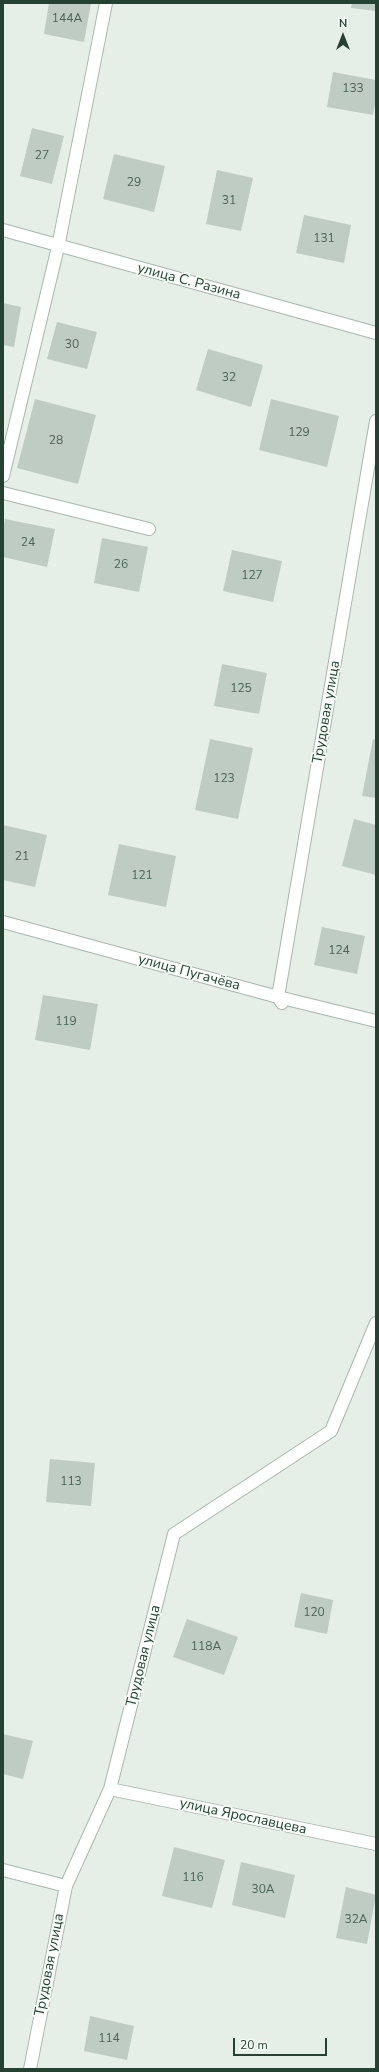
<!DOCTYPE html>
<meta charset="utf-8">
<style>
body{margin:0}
#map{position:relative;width:379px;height:2072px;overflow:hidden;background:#e6eee8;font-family:"Nunito Sans",sans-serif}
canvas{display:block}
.frame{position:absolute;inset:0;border:4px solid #244132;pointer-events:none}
.north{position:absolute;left:323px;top:16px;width:40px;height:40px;-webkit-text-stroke:3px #f6fbf7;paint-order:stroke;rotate:0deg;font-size:11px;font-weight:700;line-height:16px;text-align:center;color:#244132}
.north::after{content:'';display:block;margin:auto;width:14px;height:18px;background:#244132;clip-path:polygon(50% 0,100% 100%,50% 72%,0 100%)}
.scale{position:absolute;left:233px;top:2038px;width:94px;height:18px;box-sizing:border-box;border:2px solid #244132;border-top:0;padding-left:5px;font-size:12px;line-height:14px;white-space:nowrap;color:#244132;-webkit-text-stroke:3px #f6fbf7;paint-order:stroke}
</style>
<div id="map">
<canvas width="379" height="2072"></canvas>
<div class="frame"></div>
<div class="north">N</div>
<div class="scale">20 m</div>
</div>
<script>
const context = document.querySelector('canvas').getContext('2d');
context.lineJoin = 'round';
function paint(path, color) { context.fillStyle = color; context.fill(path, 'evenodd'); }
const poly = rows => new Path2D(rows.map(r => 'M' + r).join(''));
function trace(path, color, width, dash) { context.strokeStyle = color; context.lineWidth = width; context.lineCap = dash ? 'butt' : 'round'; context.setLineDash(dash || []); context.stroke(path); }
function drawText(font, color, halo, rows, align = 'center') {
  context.font = font + ' "Nunito Sans",sans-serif'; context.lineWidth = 3.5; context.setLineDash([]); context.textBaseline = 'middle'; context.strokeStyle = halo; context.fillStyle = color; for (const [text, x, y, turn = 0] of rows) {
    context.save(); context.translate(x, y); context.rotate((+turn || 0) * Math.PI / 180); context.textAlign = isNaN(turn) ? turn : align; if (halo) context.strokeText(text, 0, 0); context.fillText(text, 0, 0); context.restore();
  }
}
paint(poly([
 [49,3,91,3,84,42,44,34],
 [352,3,376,3,376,11,351,8],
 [333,72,376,80,376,98,373,115,327,107],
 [32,128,64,136,52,184,20,176],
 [114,154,165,166,154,212,103,199],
 [217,170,253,178,241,231,206,224],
 [304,215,351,225,344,263,296,253],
 [3,303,21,307,14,347,3,345],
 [57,322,97,332,87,369,47,359],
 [208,349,263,365,251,407,196,390],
 [35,399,96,415,78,484,17,468],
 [271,399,339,416,327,467,259,450],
 [5,519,55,529,47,567,3,557,3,529],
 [102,538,148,547,139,592,94,583],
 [232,550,282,561,273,602,223,591],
 [222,664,267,673,259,714,214,706],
 [210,739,253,748,238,819,195,810],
 [373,739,376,740,376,798,362,796],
 [354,819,376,825,376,875,342,866],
 [3,825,47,835,35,887,3,880],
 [119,844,176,856,166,907,108,895],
 [322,927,365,936,357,974,314,965],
 [43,995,98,1004,90,1050,35,1040],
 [50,1459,95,1463,91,1506,46,1502],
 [301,1593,333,1600,327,1634,294,1627],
 [187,1619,238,1637,224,1675,173,1657],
 [3,1734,33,1741,23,1779,3,1774],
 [174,1847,225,1860,212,1908,162,1896],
 [241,1862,295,1875,285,1918,232,1905],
 [346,1887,376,1895,367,1944,336,1938],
 [90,2016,134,2026,127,2060,84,2051]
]), '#beccc3');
const minor = poly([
 [3,230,376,333],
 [3,476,58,247,106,3],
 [3,493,149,529],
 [282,1003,278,997,376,421],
 [110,1789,376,1844],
 [3,1870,66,1886],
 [30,2069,66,1886,110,1789,174,1534,331,1431,376,1323]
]);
const tertiary = poly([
 [3,922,278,997,376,1021]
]);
trace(minor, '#a8b7ae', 14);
trace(tertiary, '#a8b7ae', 14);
trace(minor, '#fff', 12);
trace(tertiary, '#fff', 12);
drawText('12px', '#4a6456', null, [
 ["144А",67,19],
 ["133",353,89],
 ["27",42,156],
 ["29",134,183],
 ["31",229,201],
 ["131",324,239],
 ["30",72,345],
 ["32",229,378],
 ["129",299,433],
 ["28",56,441],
 ["24",28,543],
 ["26",121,565],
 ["127",252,576],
 ["125",241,689],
 ["123",224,779],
 ["21",22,857],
 ["121",142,876],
 ["124",339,951],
 ["119",66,1022],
 ["113",71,1482],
 ["120",314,1613],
 ["118А",206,1647],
 ["116",193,1878],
 ["30А",263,1890],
 ["32А",356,1920],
 ["114",109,2039]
]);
drawText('14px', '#244132', '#f6fbf7', [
 ["улица С. Разина",189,282,15],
 ["Трудовая улица",327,712,-80],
 ["улица Пугачёва",189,973,15],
 ["Трудовая улица",144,1656,-76],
 ["улица Ярославцева",243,1817,12],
 ["Трудовая улица",50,1965,-79]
]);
</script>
